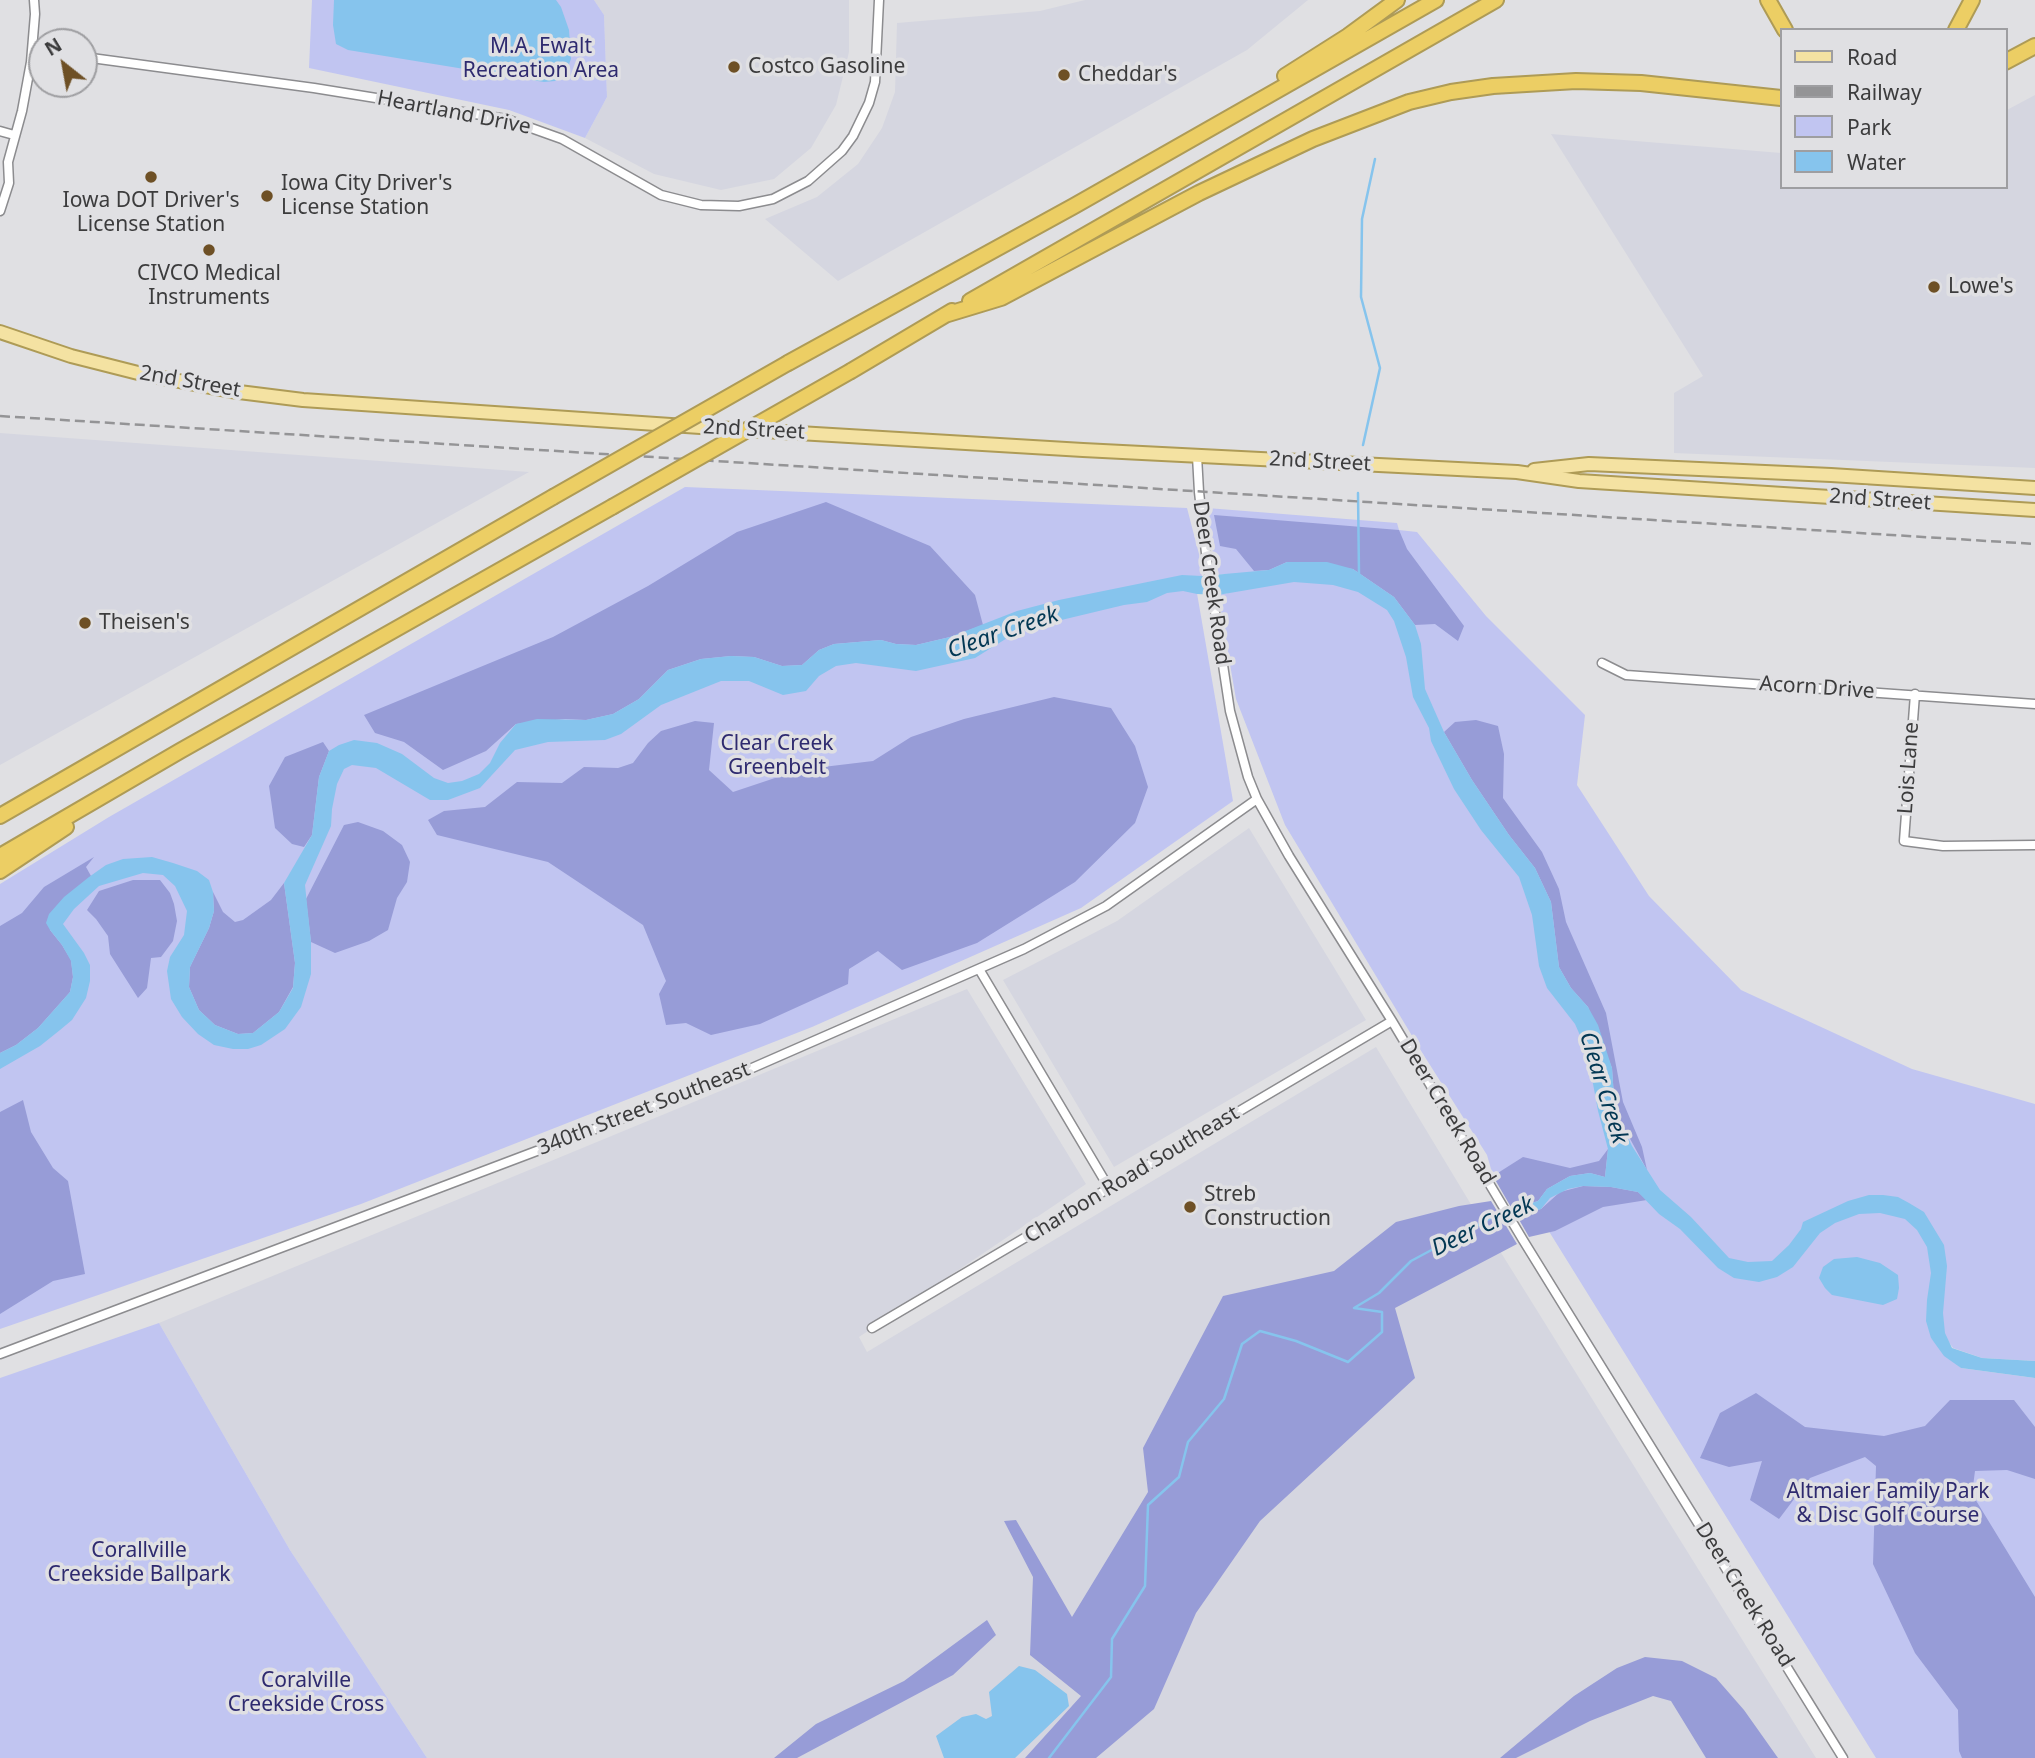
<!DOCTYPE html>
<style>
body{margin:0}
#map{position:relative;width:2035px;height:1758px;overflow:hidden;background:#e0e0e3;font-family:"Noto Sans",sans-serif}
canvas{display:block}
.legend{position:absolute;left:1780px;top:28px;width:228px;height:161px;box-sizing:border-box;background:#e0e0e3;border:2px solid #9e9ea1;margin:0;padding:9px 12px;list-style:none;font-size:21px;color:#3c3c3d}
.legend li{display:flex;align-items:center;gap:14px;height:35px}
.legend b{width:35px;border:2px solid #9e9ea1}
.north{position:absolute;left:28px;top:28px;width:70px;height:70px;box-sizing:border-box;background:#e0e0e3;border:2px solid #9e9ea1;border-radius:50%;rotate:329deg;font-size:19px;font-weight:700;line-height:28px;text-align:center;color:#3c3c3d}
.north::after{content:'';display:block;margin:auto;width:24px;height:32px;background:#6e5025;clip-path:polygon(50% 0,100% 100%,50% 72%,0 100%)}
</style>
<div id="map">
<canvas width="2035" height="1758"></canvas>
<ul class="legend">
<li><b style="height:9px;background:#f4e2a2"></b>Road</li>
<li><b style="height:9px;background:#949496"></b>Railway</li>
<li><b style="height:19px;background:#c1c5f1"></b>Park</li>
<li><b style="height:19px;background:#86c4ed"></b>Water</li>
</ul>
<div class="north">N</div>
</div>
<script>
const context = document.querySelector('canvas').getContext('2d');
context.lineJoin = 'round';
function paint(path, color) { context.fillStyle = color; context.fill(path, 'evenodd'); }
const poly = rows => new Path2D(rows.map(r => 'M' + r).join(''));
function trace(path, color, width, dash) { context.strokeStyle = color; context.lineWidth = width; context.lineCap = dash ? 'butt' : 'round'; context.setLineDash(dash || []); context.stroke(path); }
function drawText(font, color, halo, rows, align = 'center') {
  context.font = font + ' "Noto Sans",sans-serif'; context.lineWidth = 7; context.setLineDash([]); context.textBaseline = 'middle'; context.strokeStyle = halo; context.fillStyle = color; for (const [text, x, y, turn = 0] of rows) {
    context.save(); context.translate(x, y); context.rotate((+turn || 0) * Math.PI / 180); context.textAlign = isNaN(turn) ? turn : align; if (halo) context.strokeText(text, 0, 0); context.fillText(text, 0, 0); context.restore();
  }
}
paint(poly([
 [594,0,849,0,849,52,836,105,811,148,774,179,721,190,654,174,585,138,607,97,604,15],
 [1085,0,1308,0,1247,50,838,281,765,219,817,197,858,164,882,128,895,92,897,23,1040,11],
 [2035,95,2035,468,1674,453,1674,393,1703,376,1551,134,1781,153,1781,187,2005,187,2005,111],
 [0,433,529,472,0,765],
 [1249,828,1366,1020,1114,1167,1003,980,1117,921],
 [967,989,1086,1184,859,1337,867,1352,1376,1047,1475,1211,1816,1758,427,1758,290,1550,159,1323]
]), '#d5d6e0');
paint(poly([
 [312,0,594,0,604,15,607,97,585,138,509,110,309,68],
 [685,487,1187,508,1199,554,1202,576,1194,576,1233,801,1081,908,812,1027,361,1204,0,1329,0,884,109,817],
 [1207,508,1397,523,1399,530,1417,532,1486,616,1585,715,1577,785,1649,896,1741,990,1912,1069,2035,1104,2035,1361,1982,1358,1953,1348,1946,1338,1931,1338,1961,1368,2035,1378,2035,1758,1876,1758,1509,1167,1493,1176,1487,1155,1423,1054,1285,825,1236,699,1218,595,1228,593,1225,574,1215,575],
 [159,1323,290,1550,427,1758,0,1758,0,1378]
]), '#c1c5f1');
paint(poly([
 [826,502,930,546,975,595,983,625,950,637,916,645,896,644,881,640,834,644,819,650,802,665,782,666,754,657,731,656,701,659,668,670,639,699,613,714,586,720,565,719,516,724,486,751,443,770,404,742,375,733,364,715,553,637,648,586,737,532],
 [1214,515,1399,530,1407,549,1464,626,1458,641,1435,624,1415,625,1394,597,1353,569,1287,562,1269,570,1254,571,1236,549,1220,546],
 [1054,697,1111,708,1135,746,1148,787,1135,823,1075,882,977,943,902,970,878,951,849,969,848,984,760,1024,711,1035,686,1023,666,1025,659,994,666,981,643,925,548,862,437,835,428,820,444,811,485,807,517,782,562,783,584,767,618,768,633,763,648,743,661,731,695,721,714,723,709,770,733,792,784,775,823,767,873,761,911,737,964,719],
 [1476,720,1498,726,1504,754,1503,798,1542,852,1559,889,1566,922,1606,1013,1623,1102,1642,1147,1647,1170,1615,1111,1612,1068,1588,1007,1571,988,1559,967,1551,902,1535,868,1509,835,1472,780,1444,732,1455,722],
 [323,742,329,751,319,777,312,835,304,847,292,844,275,828,269,786,285,757],
 [358,822,383,831,402,845,410,862,407,882,397,898,388,930,369,941,335,953,311,942,306,899,344,825],
 [94,857,86,867,91,876,50,930,62,945,71,960,73,977,70,992,38,1028,16,1045,0,1053,0,926,22,913,44,887],
 [133,880,160,880,170,893,174,904,177,921,173,941,161,957,151,958,147,988,138,998,110,954,108,936,96,919,87,910,99,891],
 [284,883,295,963,293,987,279,1012,253,1033,238,1034,215,1025,199,1010,189,987,190,967,209,928,214,911,213,892,223,912,235,922,243,920,271,900],
 [23,1100,31,1132,53,1168,68,1181,85,1274,53,1281,0,1314,0,1112],
 [1608,1149,1605,1177,1590,1173,1570,1176,1547,1189,1538,1201,1512,1209,1493,1176,1523,1157,1570,1168,1599,1161],
 [1583,1186,1611,1187,1638,1192,1647,1200,1603,1207,1555,1231,1529,1237,1517,1216,1541,1209,1560,1192],
 [1491,1201,1517,1244,1395,1308,1415,1378,1260,1521,1196,1613,1154,1709,1096,1758,1025,1758,1081,1696,1030,1655,1033,1577,1004,1521,1016,1520,1072,1617,1148,1492,1143,1448,1223,1296,1334,1271,1396,1222,1459,1206],
 [1756,1393,1805,1427,1884,1436,1925,1426,1950,1400,2014,1400,2035,1427,2035,1479,2007,1470,1975,1471,1972,1494,2035,1597,2035,1758,1962,1758,1959,1751,1958,1710,1915,1653,1873,1564,1876,1466,1865,1457,1810,1478,1779,1519,1750,1500,1762,1461,1729,1467,1700,1458,1720,1413],
 [987,1620,996,1635,953,1675,797,1758,774,1758,816,1724,904,1681],
 [1645,1657,1682,1661,1716,1678,1744,1710,1778,1758,1706,1758,1671,1701,1653,1696,1590,1721,1516,1758,1500,1758,1574,1696,1617,1668]
]), '#979cd7');
paint(poly([
 [334,0,556,0,561,7,569,30,571,59,565,74,555,81,544,82,348,50,336,44,333,25],
 [1287,562,1327,562,1353,569,1394,597,1415,625,1421,644,1425,689,1444,732,1472,780,1509,835,1535,868,1551,902,1559,967,1571,988,1588,1007,1598,1025,1612,1068,1615,1111,1632,1146,1660,1190,1691,1217,1729,1258,1748,1262,1772,1261,1789,1245,1801,1229,1803,1222,1848,1201,1869,1195,1883,1195,1898,1197,1909,1203,1924,1212,1944,1245,1947,1266,1943,1313,1945,1333,1952,1348,1982,1358,2035,1361,2035,1378,1961,1368,1944,1356,1931,1338,1926,1321,1927,1300,1931,1273,1927,1247,1917,1230,1905,1219,1880,1213,1859,1214,1835,1223,1820,1233,1793,1267,1777,1277,1759,1282,1734,1278,1718,1268,1680,1229,1659,1214,1638,1192,1611,1187,1583,1186,1568,1189,1550,1198,1541,1209,1517,1216,1512,1209,1538,1201,1547,1189,1570,1176,1590,1173,1605,1177,1608,1149,1598,1111,1587,1051,1575,1024,1547,988,1539,966,1532,915,1519,877,1481,830,1454,789,1431,741,1429,728,1413,697,1406,657,1394,621,1387,610,1358,592,1333,585,1294,582,1218,595,1197,594,1183,591,1167,593,1147,602,1124,605,1053,622,1012,635,975,658,916,671,856,663,836,666,819,676,806,691,783,695,749,681,721,681,661,705,621,734,605,740,548,742,515,750,480,788,448,800,430,800,376,768,352,765,344,769,337,784,332,809,331,826,305,885,311,942,311,974,301,1007,285,1029,261,1045,248,1049,233,1049,214,1045,198,1034,182,1017,171,999,167,971,170,957,184,935,187,911,175,886,163,875,143,873,99,886,74,909,63,924,84,953,90,965,90,981,86,998,72,1020,60,1030,40,1046,0,1069,0,1053,16,1045,38,1028,70,992,73,977,71,961,62,945,50,930,46,923,49,914,64,897,89,877,106,865,123,859,152,857,173,863,197,871,209,880,213,892,214,911,209,928,190,967,189,987,199,1010,215,1025,238,1034,253,1033,279,1012,293,988,295,963,284,883,312,835,319,777,329,751,339,745,354,740,377,743,402,754,434,778,448,783,462,781,479,774,490,763,500,743,516,724,537,719,586,720,613,714,639,699,668,670,701,659,731,656,754,657,782,666,802,665,819,650,834,644,881,640,896,644,916,645,950,637,1017,611,1059,600,1182,575,1202,576,1269,570],
 [1857,1257,1880,1263,1898,1275,1899,1288,1897,1299,1883,1305,1832,1295,1825,1288,1819,1278,1823,1267,1834,1259],
 [1019,1666,1035,1670,1067,1694,1069,1706,1015,1758,944,1758,936,1736,962,1717,976,1714,986,1719,992,1716,989,1692]
]), '#86c4ed');
trace(poly([
 [1363,445,1380,368,1361,297,1362,219,1375,159],
 [1358,493,1359,574],
 [1049,1758,1111,1677,1112,1639,1145,1586,1148,1505,1179,1477,1188,1442,1224,1399,1242,1344,1260,1331,1296,1341,1348,1362,1382,1332,1382,1312,1354,1308,1379,1293,1411,1261,1493,1217,1516,1213]
]), '#86c4ed', 2.5);
const minor = poly([
 [84,57,314,88,506,119,562,139,661,195,701,205,739,206,773,199,808,181,842,151,853,136,869,103,875,82,879,0],
 [0,131,14,135],
 [0,211,9,183,8,162,22,111,31,62,35,14,34,0],
 [1197,456,1199,492,1206,553,1230,711,1248,777,1257,799,1289,856,1392,1021,1523,1240,1843,1758],
 [1602,663,1626,675,2035,704],
 [1915,694,1904,841,1943,846,2035,845],
 [979,969,1109,1188],
 [872,1328,1392,1021],
 [0,1354,727,1079,1024,949,1106,906,1257,799]
]);
const primary = poly([
 [0,332,71,356,142,374,231,391,303,400,715,428,1083,450,1517,472,1579,481,2035,510],
 [1534,470,1589,464,1831,475,2035,488]
]);
const motorway = poly([
 [1768,0,1785,30],
 [1956,30,1972,0],
 [2005,62,2035,46],
 [1285,76,1348,36,1397,0],
 [970,301,1496,0],
 [945,315,1001,298,1199,193,1313,139,1409,102,1451,92,1493,86,1576,81,1641,83,1781,98],
 [788,363,1074,206,1436,0],
 [851,371,952,311],
 [0,816,553,497],
 [0,856,180,751,612,507],
 [0,871,66,827]
]);
trace(minor, '#8c8c8f', 11);
trace(primary, '#ae9b56', 16);
trace(motorway, '#ae9b56', 18);
trace(minor, '#fff', 8);
trace(primary, '#f4e2a2', 12);
trace(motorway, '#ecce64', 14);
trace(poly([
 [0,416,2035,544]
]), '#949496', 2.5, [10, 5]);
const motorwayBridge = poly([
 [553,497,788,363],
 [612,507,851,371]
]);
trace(motorwayBridge, '#ae9b56', 18, []);
trace(motorwayBridge, '#ecce64', 14);
for (const [x, y, r, color] of [
 [734,67,7,"#6e5025"],
 [1064,75,7,"#6e5025"],
 [151,177,7,"#6e5025"],
 [267,196,7,"#6e5025"],
 [209,250,7,"#6e5025"],
 [1934,287,7,"#6e5025"],
 [85,623,7,"#6e5025"],
 [1190,1207,7,"#6e5025"]
]) { const dot = new Path2D(); dot.arc(x, y, r, 0, 2 * Math.PI); context.fillStyle = color; context.fill(dot); trace(dot, '#e0e0e3', 2.5); }
drawText('21px', '#2e2a6f', '#e0e0e3', [
 ["M.A. Ewalt",541,47],
 ["Recreation Area",541,71],
 ["Clear Creek",777,744],
 ["Greenbelt",777,768],
 ["Altmaier Family Park",1888,1492],
 ["& Disc Golf Course",1888,1516],
 ["Corallville",139,1551],
 ["Creekside Ballpark",139,1575],
 ["Coralville",306,1681],
 ["Creekside Cross",306,1705]
]);
drawText('21px', '#3c3c3d', '#e0e0e3', [
 ["Costco Gasoline",748,67],
 ["Cheddar's",1078,75],
 ["Iowa City Driver's",281,184],
 ["License Station",281,208],
 ["Iowa DOT Driver's",151,201,"center"],
 ["License Station",151,225,"center"],
 ["CIVCO Medical",209,274,"center"],
 ["Instruments",209,298,"center"],
 ["Lowe's",1948,287],
 ["Theisen's",99,623],
 ["Streb",1204,1195],
 ["Construction",1204,1219]
], 'left');
drawText('21px', '#3c3c3d', '#e0e0e3', [
 ["Heartland Drive",454,113,11],
 ["2nd Street",190,382,10],
 ["2nd Street",754,430,3],
 ["2nd Street",1320,462,3],
 ["2nd Street",1880,500,4],
 ["Deer Creek Road",1211,583,82],
 ["Acorn Drive",1817,688,4],
 ["Lois Lane",1909,768,-86],
 ["340th Street Southeast",644,1109,-21],
 ["Deer Creek Road",1447,1112,59],
 ["Charbon Road Southeast",1132,1175,-31],
 ["Deer Creek Road",1744,1595,58]
]);
drawText('italic 23px', '#033854', '#e0e0e3', [
 ["Clear Creek",1003,633,-19],
 ["Clear Creek",1603,1088,73],
 ["Deer Creek",1483,1227,-25]
]);
</script>
